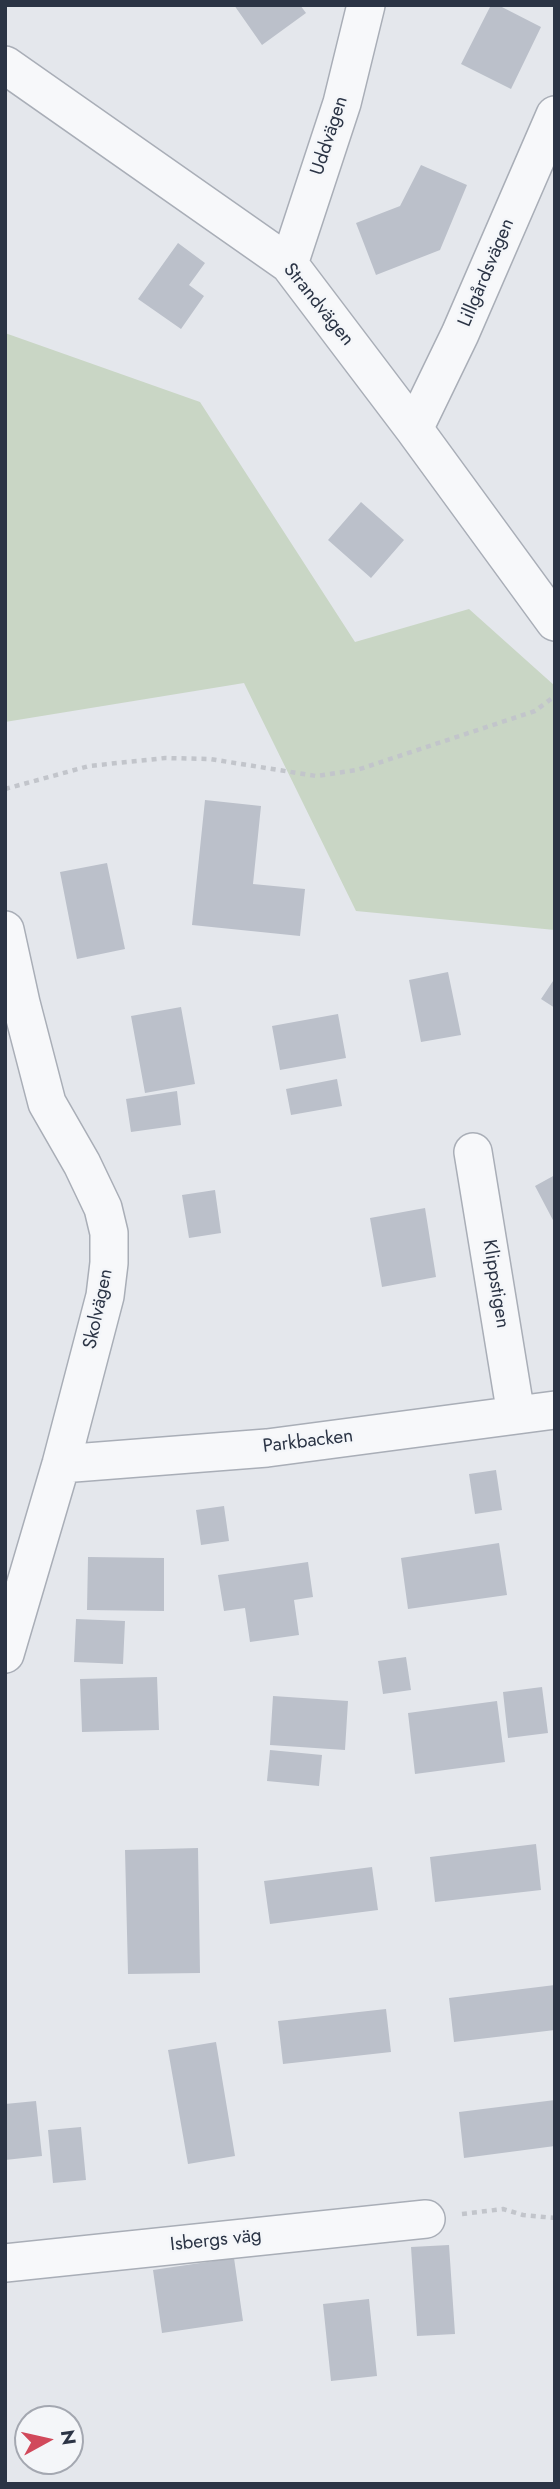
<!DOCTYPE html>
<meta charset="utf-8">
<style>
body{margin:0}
#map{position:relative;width:560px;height:2489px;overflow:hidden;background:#e4e7ec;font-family:Jost,sans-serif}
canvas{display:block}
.frame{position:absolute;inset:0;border:7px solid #2b3445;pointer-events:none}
.north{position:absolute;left:14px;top:2405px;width:70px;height:70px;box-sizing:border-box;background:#f4f6f9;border:2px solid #a4a8b1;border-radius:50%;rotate:82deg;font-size:19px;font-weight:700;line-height:28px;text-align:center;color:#2b3445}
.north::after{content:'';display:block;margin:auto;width:24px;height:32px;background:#d1495b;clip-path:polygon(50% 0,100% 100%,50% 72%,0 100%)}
</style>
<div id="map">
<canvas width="560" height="2489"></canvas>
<div class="frame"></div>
<div class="north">N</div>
</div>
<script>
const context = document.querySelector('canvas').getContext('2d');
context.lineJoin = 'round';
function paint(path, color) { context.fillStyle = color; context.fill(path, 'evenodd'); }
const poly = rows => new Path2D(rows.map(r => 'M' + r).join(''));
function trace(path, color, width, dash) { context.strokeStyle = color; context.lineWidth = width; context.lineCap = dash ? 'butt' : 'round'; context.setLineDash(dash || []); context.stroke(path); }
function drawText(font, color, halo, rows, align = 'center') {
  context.font = font + ' Jost,sans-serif'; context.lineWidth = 5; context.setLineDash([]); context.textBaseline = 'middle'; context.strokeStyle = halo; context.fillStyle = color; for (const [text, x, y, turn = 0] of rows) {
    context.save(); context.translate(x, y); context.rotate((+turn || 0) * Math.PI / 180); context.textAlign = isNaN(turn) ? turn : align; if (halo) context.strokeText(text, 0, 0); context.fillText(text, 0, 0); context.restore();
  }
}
paint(poly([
 [5,333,200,402,355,642,469,609,555,686,555,930,356,911,244,683,5,722]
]), '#c9d6c5');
paint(poly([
 [234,5,300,5,306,13,262,45],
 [491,5,498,5,541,27,511,89,461,64],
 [421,165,467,185,440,250,376,275,356,223,400,206],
 [178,243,205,263,189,285,204,296,181,329,138,299],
 [361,502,404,540,371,578,328,540],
 [205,800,261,806,253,884,305,889,300,936,192,925],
 [107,863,125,949,77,959,60,872],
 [448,972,461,1035,421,1042,409,980],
 [555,978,555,1008,541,999],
 [181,1007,195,1084,145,1093,131,1016],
 [338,1014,346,1058,280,1070,272,1026],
 [337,1079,342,1106,291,1115,286,1089],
 [177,1091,181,1125,131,1132,126,1099],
 [555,1175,555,1224,535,1186],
 [215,1190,221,1233,189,1238,182,1195],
 [425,1208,436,1277,382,1287,370,1218],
 [496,1470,502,1510,475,1514,469,1474],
 [224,1506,229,1541,201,1545,196,1510],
 [499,1543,507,1595,408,1609,401,1558],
 [88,1557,164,1558,164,1611,87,1610],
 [308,1562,313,1597,294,1600,299,1635,250,1642,245,1608,224,1611,218,1575],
 [76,1619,125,1621,123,1664,74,1662],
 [406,1657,411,1690,383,1694,378,1661],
 [157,1677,159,1730,82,1732,80,1679],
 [542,1687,548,1733,508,1738,503,1692],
 [273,1696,348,1701,345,1750,270,1745],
 [497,1701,505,1762,415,1774,408,1713],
 [270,1750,322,1755,319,1786,267,1781],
 [536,1844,541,1890,435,1902,430,1857],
 [198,1848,200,1973,128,1974,125,1850],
 [372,1867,378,1910,270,1924,264,1881],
 [555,1985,555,2030,454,2042,449,1998],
 [386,2009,391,2052,283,2064,278,2021],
 [216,2042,235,2156,188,2164,168,2050],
 [555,2100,555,2146,464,2158,459,2112],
 [36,2101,42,2156,5,2160,5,2104],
 [81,2127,86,2180,53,2183,48,2130],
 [449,2245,455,2334,417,2336,411,2247],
 [234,2258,243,2321,162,2333,153,2270],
 [369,2299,377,2376,331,2381,323,2304]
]), '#bbc0ca');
const minor = poly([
 [5,65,289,264,414,429,555,622],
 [289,264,342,103,366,5],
 [414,429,460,334,555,115],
 [5,930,21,1003,47,1103,82,1164,103,1208,109,1233,109,1263,105,1296,61,1464,5,1654],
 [473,1152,516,1415],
 [61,1464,267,1448,555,1410],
 [5,2263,426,2219]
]);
trace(minor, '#a9aeb7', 40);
trace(poly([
 [5,789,89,766,165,758,210,759,316,776,357,770,535,711,555,696],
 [462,2214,503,2209,523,2215,555,2218]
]), '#c2c5cb', 4.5, [5, 5]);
trace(minor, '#f7f8fa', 37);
drawText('19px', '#2b3445', '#f4f6f9', [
 ["Uddvägen",330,136,-72],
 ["Lillgårdsvägen",487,273,-67],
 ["Strandvägen",318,305,51],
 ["Klippstigen",495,1284,81],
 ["Skolvägen",99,1309,-78],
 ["Parkbacken",308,1442,-7],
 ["Isbergs väg",216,2241,-6]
]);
</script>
